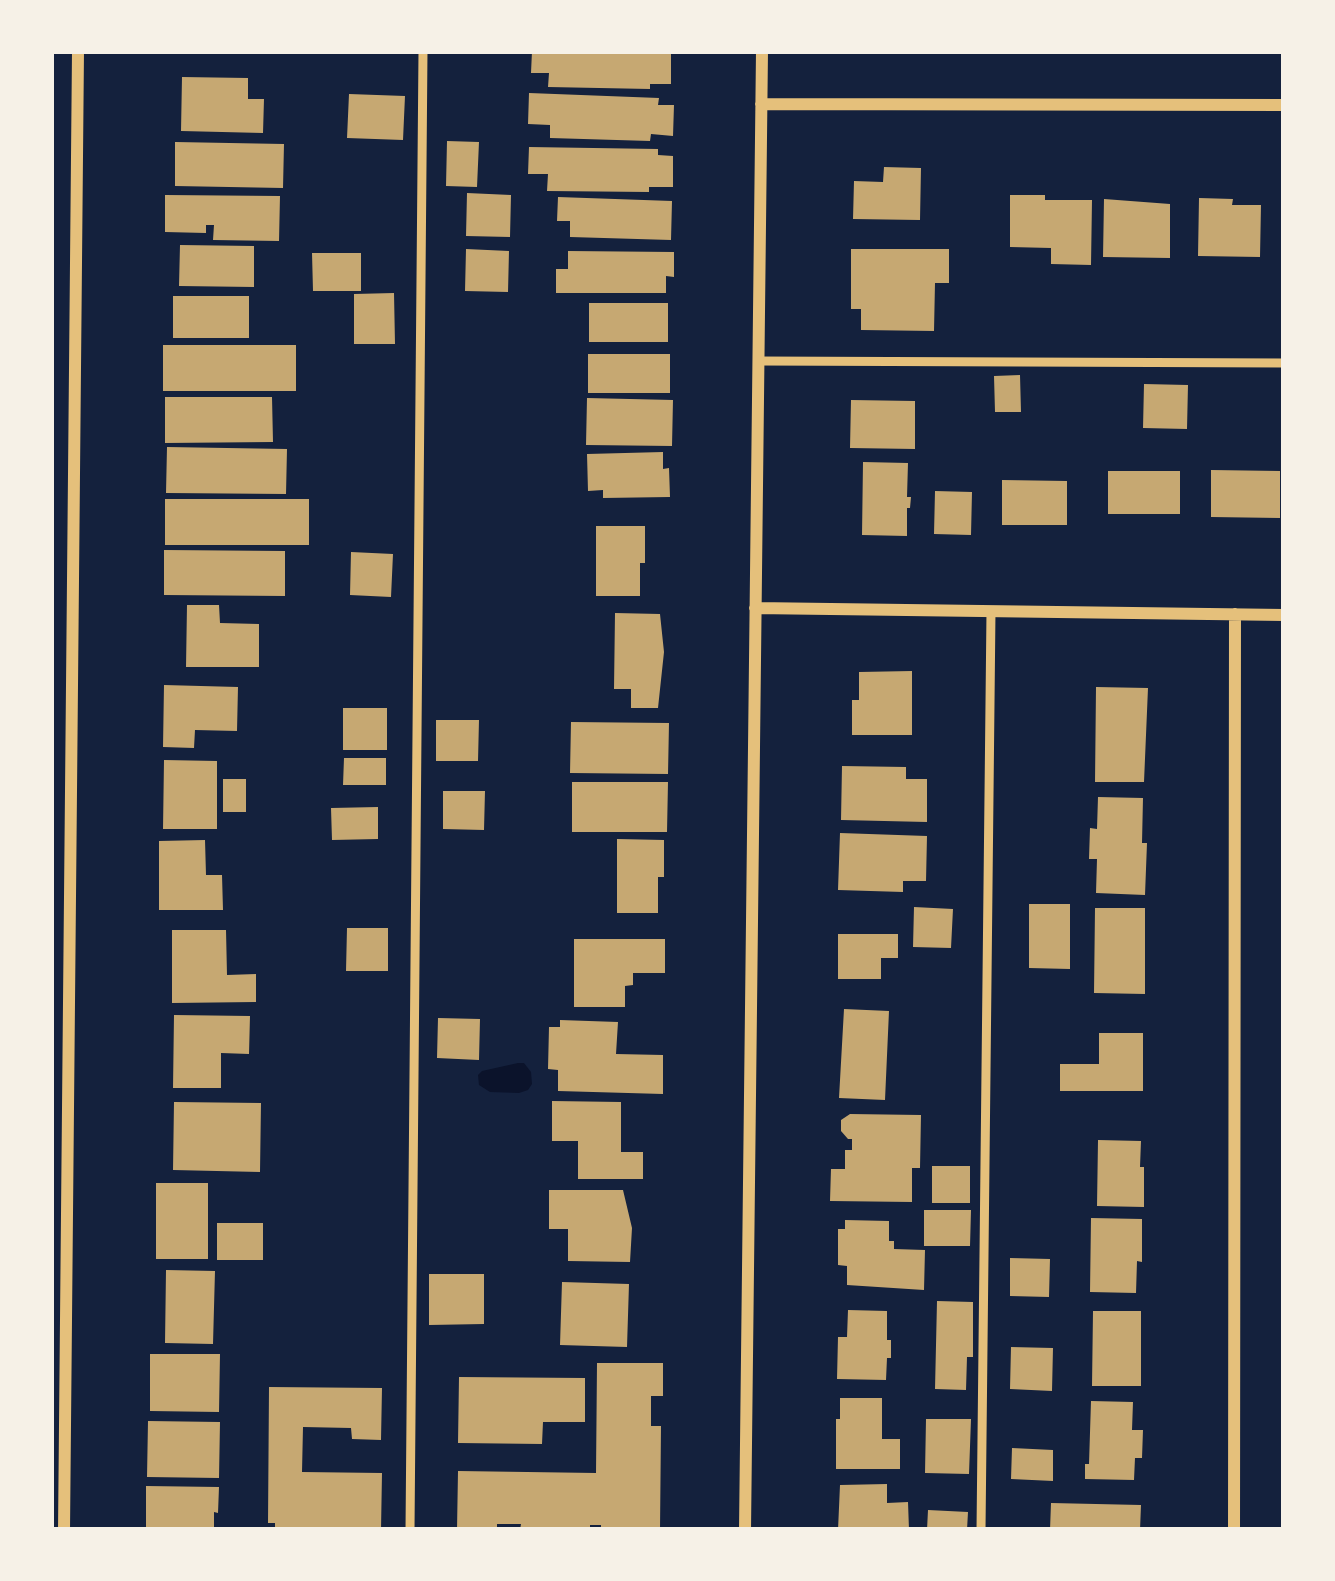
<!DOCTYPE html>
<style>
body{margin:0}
#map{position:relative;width:1335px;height:1581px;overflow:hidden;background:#14213d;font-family:"Open Sans",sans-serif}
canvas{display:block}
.frame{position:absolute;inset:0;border:54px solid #f6f1e7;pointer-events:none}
</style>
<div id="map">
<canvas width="1335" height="1581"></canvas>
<div class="frame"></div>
</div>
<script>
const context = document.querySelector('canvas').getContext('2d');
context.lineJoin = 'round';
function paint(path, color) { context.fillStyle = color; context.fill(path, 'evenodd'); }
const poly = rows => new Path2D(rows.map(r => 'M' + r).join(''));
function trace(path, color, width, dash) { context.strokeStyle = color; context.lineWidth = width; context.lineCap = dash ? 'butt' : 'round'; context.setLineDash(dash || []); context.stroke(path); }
paint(poly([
 [518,1063,524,1063,531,1072,532,1084,528,1090,519,1093,490,1092,479,1085,478,1075,482,1071]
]), '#0b132b');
paint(poly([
 [532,51,671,52,671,84,650,84,650,89,548,87,549,73,531,73],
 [182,77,248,78,248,99,264,99,263,133,181,131],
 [529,93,659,98,658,105,674,105,673,136,651,134,650,141,550,138,550,125,528,124],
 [349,94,405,96,403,140,347,138],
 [447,141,479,142,477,187,446,186],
 [175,142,284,144,283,188,175,186],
 [529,147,658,149,658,155,673,156,673,187,649,187,649,192,547,191,548,174,528,174],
 [884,167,921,168,920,220,853,219,854,181,883,182],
 [467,193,511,195,510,237,466,236],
 [165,195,280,196,279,241,213,240,214,225,206,225,206,233,165,232],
 [1010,195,1045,195,1045,200,1092,200,1091,265,1051,264,1051,248,1010,247],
 [558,197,672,201,671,240,570,237,570,221,557,221],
 [1199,198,1233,199,1232,205,1261,205,1260,257,1198,256],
 [1104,199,1170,204,1170,258,1103,257],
 [180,245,254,246,254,287,179,286],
 [466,249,509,251,508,292,465,291],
 [851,249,949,249,949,283,935,283,934,331,861,330,861,309,851,309],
 [568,251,674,252,674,277,666,276,666,293,556,293,556,269,568,269],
 [312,253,361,253,361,291,313,291],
 [394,293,395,344,354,344,354,294],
 [173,296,249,296,249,338,173,338],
 [589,303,668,303,668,342,589,342],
 [163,345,296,345,296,391,163,391],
 [588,354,670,354,670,393,588,393],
 [1020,375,1021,412,995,412,994,376],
 [1144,384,1188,385,1187,429,1143,428],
 [165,397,272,397,273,442,165,443],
 [587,398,673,400,672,446,586,445],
 [851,400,915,401,915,449,850,448],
 [167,447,287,449,286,494,166,493],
 [663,452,663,469,669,468,670,497,603,498,603,490,588,491,587,454],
 [863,462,908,463,907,497,911,497,910,508,907,508,907,536,862,535],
 [1211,470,1280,471,1280,518,1211,517],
 [1108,471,1180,471,1180,514,1108,514],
 [1002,480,1067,481,1067,525,1002,525],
 [935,491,972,492,971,535,934,534],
 [165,499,309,499,309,545,165,545],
 [596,526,645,526,645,563,640,563,640,596,596,596],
 [164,550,285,551,285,596,164,595],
 [351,552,393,554,391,597,350,595],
 [187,605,219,605,220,623,259,624,259,667,186,667],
 [615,613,660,614,664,652,658,708,631,708,631,689,614,689],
 [912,671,912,735,852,735,852,700,859,700,859,672],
 [164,685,238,687,237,731,195,730,194,748,163,747],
 [1096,687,1148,688,1144,782,1095,782],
 [343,708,387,708,387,750,343,750],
 [436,720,479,720,478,761,436,761],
 [571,722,669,723,668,774,570,773],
 [344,758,386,758,386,785,343,785],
 [164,760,217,761,217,829,163,829],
 [842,766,906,767,906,779,927,779,927,822,841,820],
 [223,779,246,779,246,812,223,812],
 [572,782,668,782,667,832,572,832],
 [443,791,485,791,484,830,443,829],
 [1098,797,1143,798,1142,843,1147,843,1145,895,1096,893,1097,859,1089,859,1090,828,1097,829],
 [378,807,378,839,332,840,331,808],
 [840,833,927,836,926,881,903,881,903,892,838,890],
 [617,839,664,840,664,877,658,877,658,913,617,913],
 [205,840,206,875,222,875,223,910,159,910,159,841],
 [1029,904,1070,904,1070,969,1029,968],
 [914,907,953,909,951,948,913,947],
 [1095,908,1145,908,1145,994,1094,993],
 [347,928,388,928,388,971,346,971],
 [172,930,226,930,227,975,256,974,256,1002,172,1003],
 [838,934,898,934,898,958,881,958,881,979,838,979],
 [574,939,665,939,665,973,633,973,633,985,625,986,625,1007,574,1007],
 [844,1009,889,1011,885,1100,839,1098],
 [174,1015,250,1016,249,1054,221,1053,221,1088,173,1088],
 [438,1018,480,1019,479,1060,437,1058],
 [560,1020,618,1022,616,1054,663,1055,663,1094,558,1091,558,1070,548,1069,549,1027,560,1027],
 [1099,1033,1143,1033,1143,1091,1060,1091,1060,1064,1099,1064],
 [552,1101,621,1102,621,1152,643,1152,643,1179,578,1179,578,1141,552,1141],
 [174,1102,261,1103,260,1172,173,1170],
 [850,1114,921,1115,920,1168,912,1168,912,1202,830,1201,831,1169,845,1169,845,1150,852,1150,852,1139,848,1139,841,1131,841,1120],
 [1098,1140,1141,1141,1140,1167,1144,1167,1144,1207,1097,1206],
 [932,1166,970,1166,970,1203,932,1203],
 [156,1183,208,1183,208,1259,156,1259],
 [549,1190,623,1190,632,1228,630,1262,568,1261,568,1229,549,1229],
 [924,1210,971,1210,970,1246,924,1246],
 [1091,1218,1142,1219,1142,1262,1137,1261,1136,1293,1090,1292],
 [845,1220,889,1221,889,1241,894,1241,894,1249,925,1250,924,1290,847,1285,847,1266,838,1265,838,1229,845,1229],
 [217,1223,263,1223,263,1260,217,1260],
 [1010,1258,1050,1259,1049,1297,1010,1296],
 [166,1270,215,1271,213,1344,165,1343],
 [429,1274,484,1274,484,1324,429,1325],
 [562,1282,629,1284,627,1347,560,1345],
 [937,1301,973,1302,973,1357,967,1357,966,1390,935,1389],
 [848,1310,887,1311,887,1340,891,1340,891,1358,887,1358,886,1380,837,1379,838,1337,847,1337],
 [1093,1311,1141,1311,1141,1386,1092,1386],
 [1011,1347,1053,1348,1052,1391,1010,1389],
 [150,1354,220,1354,219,1412,150,1411],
 [597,1363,663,1363,663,1396,651,1396,651,1426,661,1426,660,1530,601,1530,601,1525,590,1525,590,1530,520,1530,521,1524,497,1524,497,1530,457,1530,458,1471,596,1473],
 [459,1377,585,1378,585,1422,543,1422,542,1444,458,1443],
 [269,1387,382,1388,381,1440,352,1439,351,1428,303,1427,302,1472,382,1473,381,1530,275,1529,275,1523,268,1523],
 [840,1398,882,1398,882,1439,900,1439,900,1469,836,1469,836,1419,840,1419],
 [1091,1401,1133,1402,1132,1430,1143,1430,1142,1458,1135,1458,1134,1480,1085,1479,1085,1464,1089,1464],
 [926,1419,971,1419,969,1474,925,1473],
 [148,1421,220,1422,219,1478,147,1477],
 [1012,1448,1053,1450,1053,1481,1011,1479],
 [887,1484,887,1503,908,1502,909,1530,838,1530,840,1485],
 [146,1486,219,1487,218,1513,214,1512,214,1530,146,1530],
 [1051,1503,1141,1505,1140,1530,1050,1530],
 [928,1510,968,1512,967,1530,927,1530]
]), '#c6a872');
trace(poly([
 [759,361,1284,363],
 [410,1530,423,51],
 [981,1530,991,611]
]), '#e5c07b', 9);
trace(poly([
 [761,104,1284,105],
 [755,608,1284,615],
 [64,1530,78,51],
 [745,1530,762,51],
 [1234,1530,1235,614]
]), '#e5c07b', 12);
</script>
